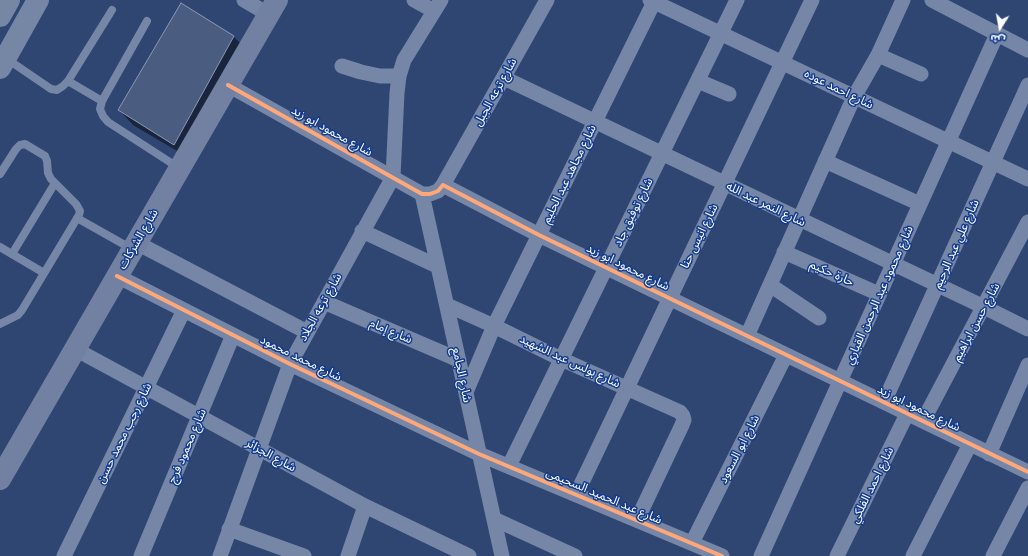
<!DOCTYPE html>
<meta charset="utf-8">
<style>
body{margin:0}
#map{position:relative;width:1028px;height:556px;overflow:hidden;background:#2f4572;font-family:Lato,"Noto Sans Arabic",sans-serif}
canvas{display:block}
.north{position:absolute;left:980px;top:8px;width:40px;height:40px;-webkit-text-stroke:3px #133b8e;paint-order:stroke;rotate:191deg;font-size:11px;font-weight:700;line-height:16px;text-align:center;color:#fff}
.north::after{content:'';display:block;margin:auto;width:14px;height:18px;background:#fff;clip-path:polygon(50% 0,100% 100%,50% 72%,0 100%)}
</style>
<div id="map">
<canvas width="1028" height="556"></canvas>
<div class="north">ش</div>
</div>
<script>
const context = document.querySelector('canvas').getContext('2d');
context.lineJoin = 'round';
function paint(path, color) { context.fillStyle = color; context.fill(path, 'evenodd'); }
const poly = rows => new Path2D(rows.map(r => 'M' + r).join(''));
function trace(path, color, width, dash) { context.strokeStyle = color; context.lineWidth = width; context.lineCap = dash ? 'butt' : 'round'; context.setLineDash(dash || []); context.stroke(path); }
function drawText(font, color, halo, rows, align = 'center') {
  context.font = font + ' Lato,"Noto Sans Arabic",sans-serif'; context.lineWidth = 3; context.setLineDash([]); context.textBaseline = 'middle'; context.strokeStyle = halo; context.fillStyle = color; for (const [text, x, y, turn = 0] of rows) {
    context.save(); context.translate(x, y); context.rotate((+turn || 0) * Math.PI / 180); context.textAlign = isNaN(turn) ? turn : align; if (halo) context.strokeText(text, 0, 0); context.fillText(text, 0, 0); context.restore();
  }
}
paint(poly([
 [181,4,234,37,248,51,189,158,133,125,119,110]
]), '#0007');
const building = poly([
 [181,3,234,36,174,145,118,110,181,3]
]);
paint(building, '#4a5c80');
trace(building, '#8b99b4', 1);
trace(poly([
 [147,21,102,101,100,109,103,116,108,122,179,168],
 [7,59,51,89,57,90,63,86,68,81,112,10],
 [68,81,102,101],
 [0,174,16,149,20,145,25,144,45,156,47,161,48,173,51,179,76,204,80,211,79,215,22,310,18,315,0,324],
 [77,218,132,249],
 [0,247,44,273],
 [12,254,55,183]
]), '#7686a6', 8);
trace(poly([
 [244,0,268,14],
 [414,0,434,11],
 [650,0,1028,179],
 [932,0,1028,50],
 [878,55,921,74],
 [342,66,361,72,380,76,399,76],
 [504,78,984,307,1028,329],
 [698,81,729,94],
 [228,85,422,194,430,194,438,191,443,185,539,235,1028,472],
 [825,161,920,204],
 [443,185,547,0],
 [422,194,502,556],
 [362,231,437,266],
 [137,243,307,332],
 [784,252,879,294],
 [117,276,290,364,479,454,722,556],
 [770,285,819,318],
 [324,302,459,360],
 [447,305,494,326,561,359,680,412,683,416,684,420,682,425,637,520],
 [747,336,854,97,878,55,903,0],
 [75,349,365,506,469,556],
 [466,392,494,326,655,0],
 [884,402,1028,85],
 [923,421,1028,222],
 [989,454,1028,365],
 [509,466,737,0],
 [576,495,812,0],
 [494,519,575,556],
 [229,529,304,556],
 [692,543,786,355],
 [64,556,184,310],
 [141,556,233,335],
 [220,556,290,364,393,177,397,93,399,76,404,60,441,0],
 [348,556,365,506],
 [761,556,997,34],
 [837,556,907,414],
 [913,556,970,444],
 [993,556,1028,488]
]), '#7686a6', 15);
trace(poly([
 [0,479,277,0]
]), '#7281a2', 22);
trace(poly([
 [0,16,9,0],
 [0,68,38,0]
]), '#7686a5', 22);
trace(poly([
 [228,85,422,194,430,194,438,191,443,185,539,235,1028,472],
 [117,276,290,364,479,454,722,556]
]), '#fea87a', 4);
drawText('12px', '#fff', '#133b8e', [
 ["شارع احمد عوده",839,89,26],
 ["شارع ترعه الجبل",495,92,-61],
 ["شارع محمود ابو زيد",332,131,29],
 ["شارع مجاهد عبد الحليم",569,174,-64],
 ["شارع النمر عبد الله",766,204,26],
 ["شارع توفيق جاد",633,212,-64],
 ["شارع انيس حنا",699,236,-64],
 ["شارع الشركات",138,239,-60],
 ["شارع علي عبد الرحيم",956,244,-66],
 ["شارع محمود ابو زيد",628,267,26],
 ["حارة حكيم",832,273,24],
 ["شارع محمود عبد الرحمن القباري",879,295,-66],
 ["شارع ترعه الجلاد",320,307,-61],
 ["شارع حسن ابراهيم",976,322,-62],
 ["شارع إمام",391,331,23],
 ["شارع محمد محمود",301,358,26],
 ["شارع بولس عبد الشهيد",570,361,25],
 ["شارع الجامع",462,375,78],
 ["شارع محمود ابو زيد",919,408,26],
 ["شارع رجب محمد حسن",124,433,-64],
 ["شارع محمود فرج",187,446,-67],
 ["شارع ابو السعود",739,449,-63],
 ["شارع الجزائر",271,455,29],
 ["شارع احمد الفلكي",872,485,-64],
 ["شارع عبد الحميد السحيمى",604,496,23]
]);
</script>
